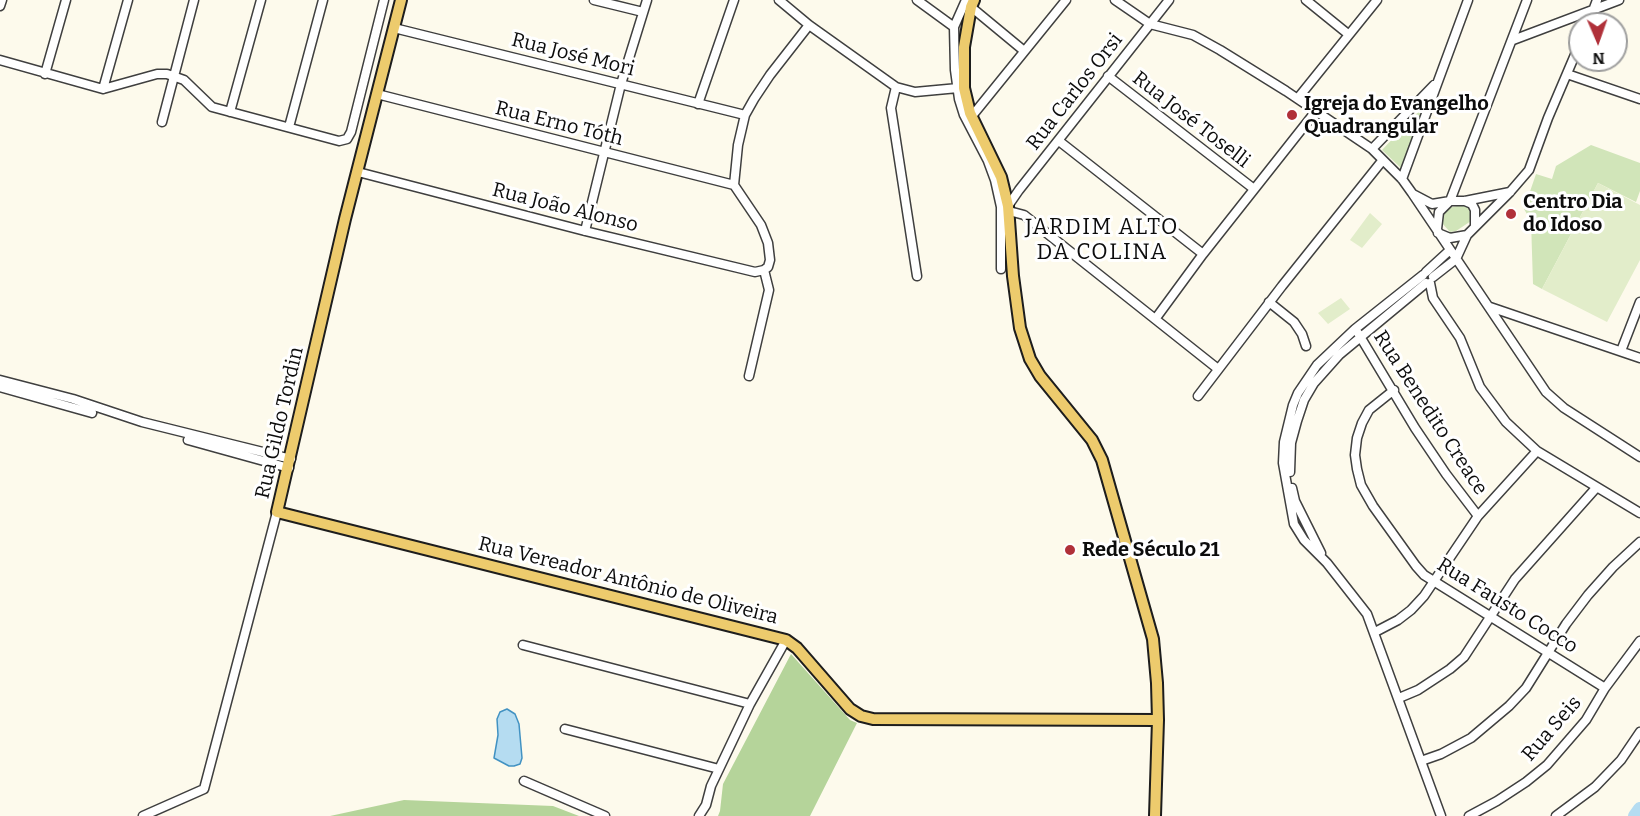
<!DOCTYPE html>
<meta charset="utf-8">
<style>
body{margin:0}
#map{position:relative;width:1640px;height:816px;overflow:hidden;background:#fdfaec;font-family:Bitter,serif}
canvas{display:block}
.north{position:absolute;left:1568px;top:12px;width:60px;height:60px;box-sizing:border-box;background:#fff;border:2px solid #9e9e9e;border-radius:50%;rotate:178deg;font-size:16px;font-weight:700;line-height:24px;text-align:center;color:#0c0c0c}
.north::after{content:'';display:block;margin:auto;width:21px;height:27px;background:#b03039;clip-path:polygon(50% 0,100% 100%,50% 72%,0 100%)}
</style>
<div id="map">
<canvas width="1640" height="816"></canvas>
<div class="north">N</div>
</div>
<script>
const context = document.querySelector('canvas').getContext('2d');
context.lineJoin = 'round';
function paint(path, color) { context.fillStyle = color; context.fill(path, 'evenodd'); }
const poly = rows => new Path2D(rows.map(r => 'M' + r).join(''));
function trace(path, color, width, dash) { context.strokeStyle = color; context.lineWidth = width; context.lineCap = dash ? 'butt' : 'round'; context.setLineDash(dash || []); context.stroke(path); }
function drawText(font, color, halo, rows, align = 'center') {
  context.font = font + ' Bitter,serif'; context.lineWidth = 6; context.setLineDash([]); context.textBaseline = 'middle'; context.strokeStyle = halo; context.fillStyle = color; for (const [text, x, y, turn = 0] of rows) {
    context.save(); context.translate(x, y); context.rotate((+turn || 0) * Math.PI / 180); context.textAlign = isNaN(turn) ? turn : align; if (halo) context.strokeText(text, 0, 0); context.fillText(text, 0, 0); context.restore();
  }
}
paint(poly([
 [1424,106,1402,169,1382,150],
 [1591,145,1640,163,1640,191,1636,202,1598,183,1542,289,1533,284,1531,221,1524,209,1536,174,1552,179,1556,166],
 [1465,204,1470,206,1474,219,1456,231,1450,232,1441,222,1444,209]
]), '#d1e5b9');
paint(poly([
 [791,654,850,720,857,723,810,816,718,816,720,811,723,784],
 [404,800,553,806,579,816,330,816]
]), '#b5d49a');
paint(poly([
 [1598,183,1640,205,1640,260,1607,322,1542,289],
 [1370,213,1382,224,1362,248,1350,240],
 [1341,298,1350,309,1328,324,1318,313]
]), '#e2edca');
const water = poly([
 [507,709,515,714,519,724,522,758,520,764,514,766,509,766,494,758,498,735,497,719,500,712,507,709]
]);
paint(water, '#b5dcf1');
trace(water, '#4292c2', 1.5);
trace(poly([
 [1635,816,1640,809]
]), '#b5dcf1', 14);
const minor = poly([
 [594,0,643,12],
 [779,0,809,25,896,87,915,92,958,88],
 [917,0,954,27],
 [966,0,954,27,955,70,959,99,964,115,988,161,995,180,1001,207,1001,269],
 [1115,0,1150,24,1193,35,1220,50,1286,91,1372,149,1402,179,1412,193,1546,392,1564,408,1640,457],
 [1306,0,1348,34],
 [0,6,2,0],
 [971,7,1023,50],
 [1588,24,1597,0],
 [394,28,745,115],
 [1513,40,1619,0],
 [0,60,103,89,157,74,167,74,184,80,212,107,339,141,347,139,351,132,384,0],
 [45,74,66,0],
 [1567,74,1640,99],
 [1108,76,1254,189],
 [896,87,891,108,917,276],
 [103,89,128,0],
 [377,94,734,185],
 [1298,98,1377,0],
 [698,104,734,0],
 [230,112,261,0],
 [972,116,1066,0],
 [162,122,194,0],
 [289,127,323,0],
 [1059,141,1203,254],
 [1372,149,1434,85],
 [358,172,585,231,755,272,764,270],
 [1402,179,1468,0],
 [1413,194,1432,204,1450,201,1465,201,1510,192],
 [1465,201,1472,204,1475,210,1475,225],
 [1008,206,1019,190,1169,0],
 [1009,211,1024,215,1218,369],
 [1437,229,1439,212,1450,201,1527,0],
 [585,231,621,84,647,0],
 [1438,233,1450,238,1467,235,1510,192,1529,170,1548,118,1580,43],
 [764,270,768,267,770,260,768,243,761,225,734,185,738,145,745,115,754,99,770,75,809,25],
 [1426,272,1450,250],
 [1423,275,1355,329,1317,365,1298,393,1293,405,1284,442,1283,463,1294,524,1304,540,1327,563,1367,614,1441,816],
 [1433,277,1456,259,1467,235],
 [1430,283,1433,298,1460,338,1480,387,1506,422,1537,451,1640,513],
 [1269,302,1294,322,1302,334,1306,346],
 [1490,307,1640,358],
 [1156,318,1203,254,1316,111],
 [1358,333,1415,428,1446,474,1478,516],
 [1621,351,1640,302],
 [749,376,769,290,764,270],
 [0,380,73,399,142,422,291,459],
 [0,387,92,413],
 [1394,390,1369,410,1362,423,1357,438,1355,455,1357,469,1361,485,1373,506,1416,566,1424,575,1605,688],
 [1198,396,1282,286,1382,161],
 [188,440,289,468],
 [1290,472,1291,443,1297,421,1304,400,1314,383,1339,355,1426,283],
 [1292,488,1295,501,1321,553],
 [1375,632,1398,620,1411,610,1424,596,1478,516,1537,451],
 [523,645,750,704],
 [1399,698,1418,690,1450,669,1464,657,1515,579,1596,488],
 [565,729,719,769],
 [1421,761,1441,754,1471,738,1509,706,1526,688,1566,624,1588,595,1613,567,1640,542],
 [524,781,605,816],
 [143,816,204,789,277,512],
 [699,816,706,805,711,786,750,704,786,640],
 [1469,816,1497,801,1526,782,1547,765,1586,720,1605,688,1640,641],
 [1556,816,1595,787,1621,760,1640,732]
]);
const major = poly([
 [401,0,345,219,277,512,786,640,797,648,850,709,861,716,873,719,1158,720],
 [974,0,971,7,964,47,964,88,970,113,1001,177,1008,206,1013,276,1020,328,1030,359,1040,376,1092,440,1102,460,1153,639,1157,683,1158,720,1155,816]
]);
trace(minor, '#3f3f3f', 11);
trace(major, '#1d1d1d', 14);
trace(minor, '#fff', 8);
trace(major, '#edcb6d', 10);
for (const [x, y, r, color] of [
 [1292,115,6,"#b03039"],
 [1511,214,6,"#b03039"],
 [1070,550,6,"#b03039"]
]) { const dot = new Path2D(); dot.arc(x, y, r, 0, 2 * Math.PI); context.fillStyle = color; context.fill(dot); trace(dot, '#fff', 2); }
drawText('20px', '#0c0c0c', '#fff', [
 ["Rua José Mori",573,55,14],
 ["Rua Carlos Orsi",1075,92,-52],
 ["Rua José Toselli",1191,120,38],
 ["Rua Erno Tóth",559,124,14],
 ["Rua João Alonso",565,208,14],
 ["Rua Benedito Creace",1430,413,57],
 ["Rua Gildo Tordin",280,423,-77],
 ["Rua Vereador Antônio de Oliveira",628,581,14],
 ["Rua Fausto Cocco",1507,606,32],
 ["Rua Seis",1552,729,-49]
]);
drawText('bold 20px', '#0c0c0c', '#fff', [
 ["Igreja do Evangelho",1304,104],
 ["Quadrangular",1304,127],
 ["Centro Dia",1523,202],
 ["do Idoso",1523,225],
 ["Rede Século 21",1082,550]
], 'left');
context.letterSpacing = '1.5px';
drawText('22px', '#0c0c0c', '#fff', [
 ["JARDIM ALTO",1102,228],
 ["DA COLINA",1102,253]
]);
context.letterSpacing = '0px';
</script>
